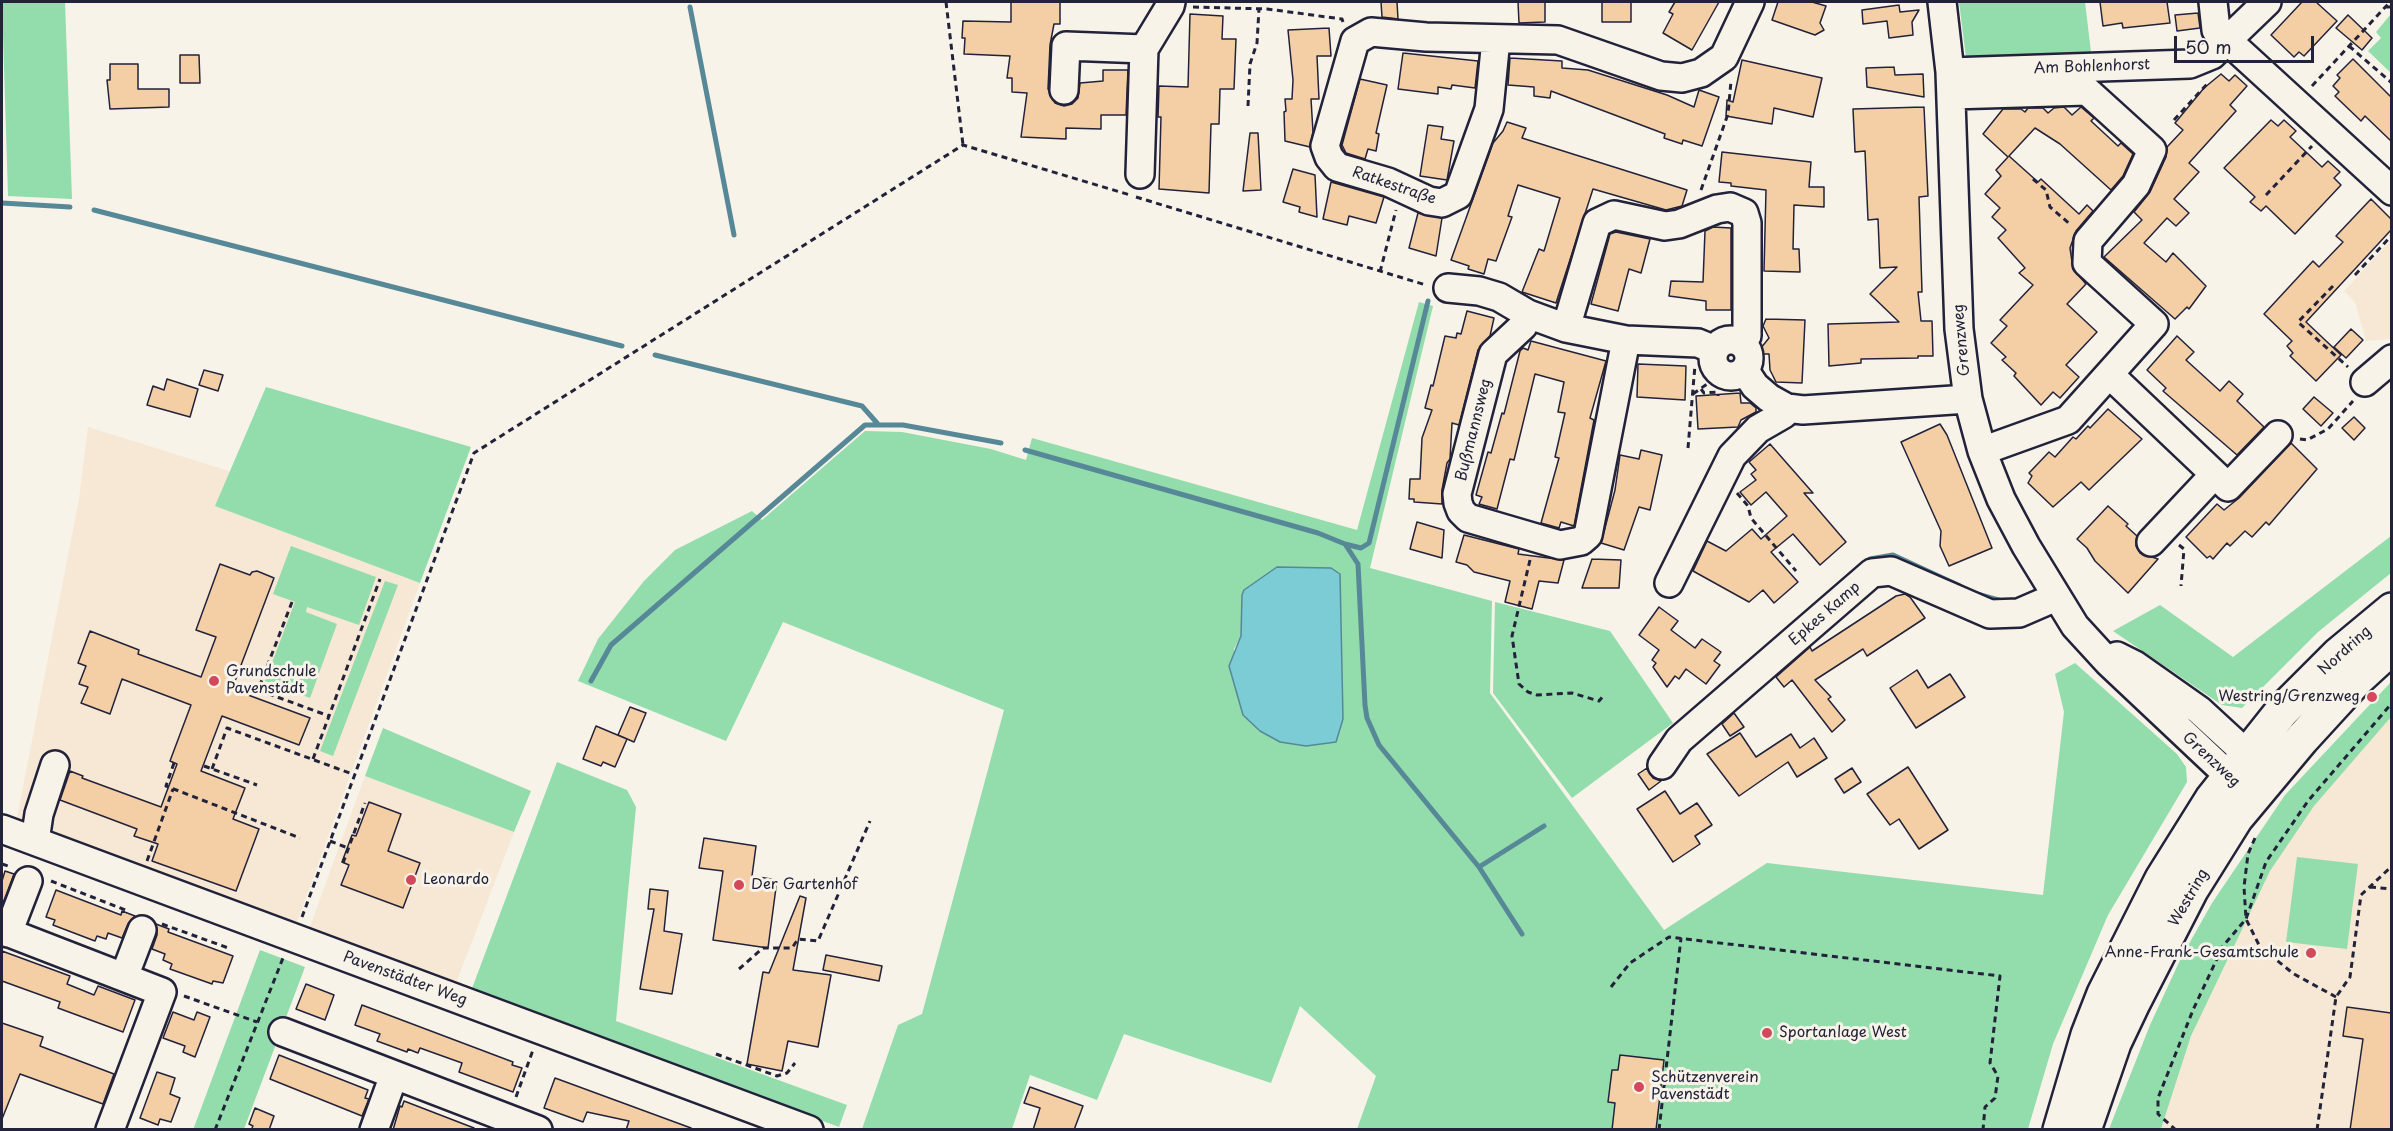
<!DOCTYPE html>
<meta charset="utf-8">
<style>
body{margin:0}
#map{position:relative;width:2393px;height:1131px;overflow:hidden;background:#f7f3e8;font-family:"Playpen Sans",sans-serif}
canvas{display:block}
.frame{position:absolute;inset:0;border:3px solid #22223b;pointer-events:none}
.scale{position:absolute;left:2174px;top:36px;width:140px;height:27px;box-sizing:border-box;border:3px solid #22223b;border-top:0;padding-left:8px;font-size:18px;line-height:21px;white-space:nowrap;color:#22223b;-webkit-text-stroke:4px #f7f3e8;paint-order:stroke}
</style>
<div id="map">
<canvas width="2393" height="1131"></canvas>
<div class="frame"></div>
<div class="scale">50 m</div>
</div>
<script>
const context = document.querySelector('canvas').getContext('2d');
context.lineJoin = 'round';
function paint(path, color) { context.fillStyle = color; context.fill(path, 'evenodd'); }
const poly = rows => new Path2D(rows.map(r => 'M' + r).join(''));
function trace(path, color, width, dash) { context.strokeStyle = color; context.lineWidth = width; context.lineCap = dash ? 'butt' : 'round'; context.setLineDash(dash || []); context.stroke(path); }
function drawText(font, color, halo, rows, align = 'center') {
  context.font = font + ' "Playpen Sans",sans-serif'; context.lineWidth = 6; context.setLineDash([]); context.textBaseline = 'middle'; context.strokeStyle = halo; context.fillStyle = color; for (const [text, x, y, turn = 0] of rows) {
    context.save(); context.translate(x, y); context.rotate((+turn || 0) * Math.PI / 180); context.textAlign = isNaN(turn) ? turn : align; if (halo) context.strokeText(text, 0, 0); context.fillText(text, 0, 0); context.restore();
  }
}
paint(poly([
 [2391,240,2391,339,2366,341,2355,302,2344,291],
 [88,427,232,472,215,506,420,583,296,925,16,823,79,499],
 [2391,717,2391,1129,2161,1130,2191,1036,2270,871,2314,806],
 [365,776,514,832,456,983,309,929]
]), '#f6e8d4');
paint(poly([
 [2,2,65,2,72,199,8,196],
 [1959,2,2085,2,2091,52,1966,57],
 [2391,14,2391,73,2368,51,2381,38,2376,32],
 [1419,302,1433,306,1370,568,1492,601,1490,693,1664,930,1767,863,2043,895,2064,712,2055,674,2075,663,2177,754,2186,767,2187,782,2108,915,2053,1044,2028,1129,1357,1129,1376,1076,1300,1006,1271,1083,1124,1034,1097,1100,1030,1075,1012,1129,862,1129,898,1025,922,1014,1004,710,783,622,726,741,578,681,598,639,644,581,675,550,752,511,762,520,865,431,902,432,991,449,1026,460,1032,438,1357,530],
 [1340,574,1343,719,1244,715,1234,649,1241,636,1242,595],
 [266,387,471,447,420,583,215,506],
 [2391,536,2391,573,2318,632,2242,708,2222,705,2113,631,2160,605,2233,657],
 [291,546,376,577,359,625,307,607,306,612,337,624,310,698,265,681,295,602,273,594],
 [385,581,398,585,333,756,320,751],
 [1495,602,1610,631,1673,723,1572,798,1493,693],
 [2391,682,2391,717,2314,806,2270,871,2191,1036,2161,1129,2109,1129,2150,1025,2181,958,2212,903,2285,795],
 [383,728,531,791,514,832,365,776],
 [557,762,627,790,636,807,616,1021,847,1105,839,1127,471,991],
 [2297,857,2358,864,2347,949,2286,942],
 [260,950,305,967,244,1129,193,1130]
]), '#93dcac');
const water = poly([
 [1277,567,1331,568,1340,574,1343,719,1336,742,1306,746,1280,742,1260,731,1243,715,1229,666,1241,636,1242,595,1244,590,1277,567]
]);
paint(water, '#7bccd4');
trace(water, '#578897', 1.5);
trace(poly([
 [690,7,734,235],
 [2,203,70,207],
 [94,210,622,346],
 [655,355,862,406,877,423],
 [1025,450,1318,533,1345,544,1358,564,1365,705,1367,718,1379,745,1479,867,1522,934],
 [1345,544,1361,548,1369,543,1428,301],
 [1862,566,1870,559,1893,555,1960,586],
 [1977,594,2002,601],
 [591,681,611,645,865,425,903,425,1001,443],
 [1479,867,1544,826]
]), '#578897', 5);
const building = poly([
 [1011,2,1060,2,1060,24,1054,24,1050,45,1048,89,1055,103,1064,106,1072,104,1078,98,1080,83,1103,81,1103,70,1128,70,1126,115,1101,115,1101,129,1066,128,1066,139,1021,137,1027,93,1012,92,1012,78,1007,78,1010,56,964,54,965,38,962,38,963,21,1011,22,1011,2],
 [1381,2,1397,2,1398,19,1382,17,1381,2],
 [1518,2,1545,2,1545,22,1519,23,1518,2],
 [1602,2,1631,2,1631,22,1602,22,1602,2],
 [1675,2,1719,2,1692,50,1663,33,1673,14,1669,12,1675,2],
 [1778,2,1812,2,1826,6,1820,23,1824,30,1815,35,1772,20,1778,2],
 [2100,2,2167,2,2170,23,2123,28,2122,23,2103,26,2100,2],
 [2302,2,2316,2,2337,21,2304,56,2299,52,2294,57,2271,35,2302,2],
 [1899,5,1900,12,1919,10,1912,22,1913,35,1889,38,1887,21,1863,24,1862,10,1899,5],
 [2198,13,2200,28,2177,31,2175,15,2198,13],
 [1190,14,1223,16,1222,39,1236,39,1234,89,1220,89,1219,124,1211,124,1209,193,1159,189,1161,117,1158,117,1159,86,1188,87,1190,14],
 [2348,15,2372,38,2362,50,2336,28,2348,15],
 [1329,28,1331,56,1317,56,1319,99,1311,99,1313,132,1310,147,1285,141,1284,112,1286,111,1285,99,1292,99,1293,80,1288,30,1329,28],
 [1403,53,1478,61,1475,88,1452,85,1451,89,1438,87,1438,94,1398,89,1403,53],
 [180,55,199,55,200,83,180,83,180,55],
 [1510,58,1562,61,1562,68,1588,70,1667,95,1694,107,1699,90,1719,97,1702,146,1683,140,1682,144,1664,138,1665,134,1551,91,1550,98,1534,96,1534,87,1508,85,1510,58],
 [2353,59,2391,97,2391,141,2365,116,2361,121,2335,96,2339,92,2333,86,2340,78,2337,75,2353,59],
 [1742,60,1822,78,1813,117,1774,108,1772,124,1726,116,1727,100,1733,102,1742,60],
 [110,64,138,64,138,89,169,89,169,107,110,109,107,80,110,80,110,64],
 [1894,67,1895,75,1923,74,1924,97,1867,87,1866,68,1894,67],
 [2221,74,2229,81,2235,75,2247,86,2230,105,2236,111,2189,163,2199,172,2174,199,2189,213,2176,226,2167,218,2144,243,2166,262,2173,253,2206,286,2189,309,2187,307,2175,319,2104,257,2142,220,2134,212,2150,192,2166,157,2167,147,2183,130,2175,123,2204,88,2221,74],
 [1360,79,1387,85,1376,133,1379,134,1376,151,1368,149,1365,159,1346,153,1342,145,1360,79],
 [1924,107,1928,196,1919,197,1922,292,1918,292,1921,321,1932,321,1933,356,1918,356,1918,358,1861,359,1861,363,1829,366,1828,324,1899,322,1870,294,1897,267,1880,268,1878,219,1868,220,1865,151,1855,152,1853,109,1924,107],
 [2064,107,2072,115,2081,107,2094,118,2091,121,2118,146,2121,143,2133,154,2123,176,2111,190,2060,144,2035,128,2009,156,2038,182,2041,179,2079,214,2087,205,2093,211,2076,231,2070,248,2073,269,2086,284,2067,304,2097,332,2066,365,2079,377,2060,398,2053,392,2041,405,2014,376,2016,373,2002,360,2006,357,1991,343,2007,326,2000,320,2033,285,2019,273,2025,268,1998,238,2006,230,1992,217,2000,208,1985,194,2001,176,1996,170,2008,157,1983,134,2003,109,2021,109,2025,112,2028,108,2043,108,2048,113,2054,108,2064,107],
 [2271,120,2278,126,2284,120,2296,131,2290,137,2322,167,2328,161,2340,172,2334,178,2341,185,2295,234,2266,206,2261,211,2250,202,2255,197,2224,168,2271,120],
 [1507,122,1526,128,1522,138,1687,190,1682,206,1666,210,1593,189,1556,303,1522,292,1539,249,1544,251,1560,198,1518,185,1508,216,1512,217,1496,261,1488,259,1484,274,1468,269,1469,266,1451,260,1493,143,1503,131,1507,122],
 [1428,125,1443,127,1441,139,1454,141,1447,180,1420,176,1428,125],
 [1250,133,1258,133,1261,190,1243,191,1250,133],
 [1722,152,1811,162,1809,187,1824,187,1824,207,1794,205,1793,249,1799,249,1800,272,1764,271,1766,190,1731,186,1731,183,1719,182,1722,152],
 [1293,169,1315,175,1317,217,1299,212,1300,207,1283,202,1293,169],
 [1331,182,1384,197,1376,223,1349,216,1347,225,1323,219,1331,182],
 [2371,199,2391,219,2391,230,2306,322,2341,355,2316,381,2290,356,2293,353,2287,346,2292,341,2264,314,2313,261,2319,267,2343,242,2336,236,2371,199],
 [1418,213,1442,218,1436,256,1409,248,1418,213],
 [1713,227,1731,228,1731,310,1706,310,1706,301,1669,296,1671,281,1703,282,1705,231,1713,227],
 [1616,232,1650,239,1641,273,1629,269,1618,311,1591,304,1610,234,1616,232],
 [1467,311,1494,318,1490,336,1478,350,1459,425,1452,423,1450,459,1447,463,1442,490,1442,504,1414,502,1414,499,1409,499,1410,479,1420,479,1422,438,1432,410,1425,408,1431,385,1433,386,1445,336,1456,338,1457,333,1461,334,1467,311],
 [1766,319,1805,320,1802,383,1776,382,1770,370,1769,354,1756,354,1769,338,1763,326,1766,319],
 [2351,329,2363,340,2346,358,2334,347,2351,329],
 [2177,336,2194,352,2186,360,2220,391,2229,381,2243,394,2237,401,2264,427,2237,455,2163,391,2166,388,2147,370,2177,336],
 [1531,341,1606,361,1590,418,1594,420,1574,526,1561,522,1559,528,1541,523,1559,458,1555,457,1565,413,1558,412,1564,382,1535,374,1514,460,1510,459,1497,509,1479,504,1482,497,1476,495,1488,452,1491,453,1502,413,1504,414,1520,351,1523,348,1528,350,1531,341],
 [1638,364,1686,366,1685,400,1637,397,1638,364],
 [204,370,223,375,218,391,199,385,204,370],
 [167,379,198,389,190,417,147,405,153,386,164,390,167,379],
 [1740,393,1741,403,1750,403,1756,408,1756,412,1741,420,1738,427,1698,429,1696,396,1740,393],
 [2314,397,2333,413,2321,426,2303,409,2314,397],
 [2108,409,2142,439,2089,490,2081,482,2053,507,2028,483,2032,476,2029,473,2049,452,2055,457,2073,437,2076,439,2088,426,2090,428,2108,409],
 [2354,417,2365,428,2354,440,2342,428,2354,417],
 [1940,424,1947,435,1992,548,1949,566,1940,546,1941,531,1901,442,1940,424],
 [2291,443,2317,469,2269,525,2266,522,2252,537,2245,531,2230,546,2227,543,2213,559,2210,556,2207,558,2186,537,2217,504,2224,510,2239,498,2291,443],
 [1770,444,1813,493,1804,493,1846,542,1820,565,1793,534,1771,552,1798,582,1774,603,1763,590,1749,602,1693,571,1707,541,1726,551,1752,529,1761,539,1787,516,1766,492,1751,505,1740,492,1756,480,1751,474,1756,470,1749,462,1770,444],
 [1641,450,1662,455,1650,510,1639,507,1624,550,1601,543,1615,490,1620,455,1639,459,1641,450],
 [2108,506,2128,524,2126,526,2137,536,2136,546,2140,553,2158,559,2128,593,2095,561,2087,548,2077,539,2108,506],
 [1417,522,1444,530,1442,558,1410,549,1417,522],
 [1464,535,1519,549,1518,554,1564,560,1558,583,1539,581,1532,609,1505,602,1510,581,1474,572,1467,565,1456,562,1464,535],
 [1592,559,1621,560,1619,588,1582,588,1592,559],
 [220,564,250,575,252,572,257,571,274,578,232,689,310,718,299,745,222,716,201,771,245,788,233,819,259,829,236,891,152,861,158,844,134,836,137,829,60,800,70,771,83,776,82,778,161,807,177,764,170,761,191,705,122,679,110,714,81,703,88,687,79,684,86,666,78,663,90,631,139,650,138,654,201,677,216,637,196,630,220,564],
 [1905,594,1910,597,1925,618,1867,656,1863,649,1815,680,1831,697,1828,699,1845,720,1832,732,1792,680,1784,687,1776,677,1810,647,1812,651,1896,596,1905,594],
 [1659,607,1678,621,1671,630,1695,648,1702,639,1721,652,1714,661,1720,665,1706,684,1686,669,1679,679,1675,676,1667,687,1653,667,1656,663,1652,660,1659,650,1639,635,1659,607],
 [1917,670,1928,688,1950,674,1965,697,1916,728,1890,688,1917,670],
 [630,707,646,713,634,742,618,735,630,707],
 [1734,713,1744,727,1730,736,1722,724,1734,713],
 [596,726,627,739,615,767,603,762,601,766,583,759,596,726],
 [1740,733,1756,757,1791,734,1800,748,1814,738,1827,758,1797,777,1788,762,1739,796,1707,754,1740,733],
 [1908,767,1948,830,1919,849,1899,819,1890,825,1867,794,1908,767],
 [1647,768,1653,778,1661,781,1649,790,1638,774,1647,768],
 [1852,768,1861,782,1844,793,1835,779,1852,768],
 [1665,791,1680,814,1697,803,1712,825,1695,836,1700,844,1673,862,1637,809,1665,791],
 [369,802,401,814,388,851,420,863,403,908,341,885,349,865,342,862,352,835,356,836,369,802],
 [704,838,756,846,752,876,777,880,768,948,713,940,723,871,699,868,704,838],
 [5,871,14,874,2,906,2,881,5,871],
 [650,889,668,891,664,931,682,934,672,994,640,989,654,909,648,909,650,889],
 [56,890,121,915,122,911,135,916,128,924,122,938,108,933,106,939,97,936,95,941,53,925,55,920,46,917,56,890],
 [800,896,806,898,793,970,831,975,818,1047,788,1041,782,1071,747,1064,763,972,769,973,800,896],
 [156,924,169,929,168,932,233,956,223,983,213,981,212,984,170,969,172,964,163,960,165,954,152,949,157,935,156,924],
 [2,951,70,976,67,984,94,995,98,986,135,1000,123,1032,58,1008,60,1002,2,981,2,951],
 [826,955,882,966,879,981,823,970,826,955],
 [306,984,334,995,325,1020,296,1009,306,984],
 [362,1005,513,1062,512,1065,522,1068,513,1092,459,1072,462,1063,420,1048,418,1053,408,1049,407,1052,377,1041,380,1034,355,1025,362,1005],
 [2347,1007,2391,1013,2391,1130,2350,1130,2363,1039,2343,1036,2347,1007],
 [173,1012,194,1020,197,1012,210,1017,195,1057,183,1052,185,1046,163,1038,173,1012],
 [2,1023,43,1037,40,1046,114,1074,103,1104,20,1074,2,1119,2,1023],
 [279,1055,368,1090,365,1098,369,1099,362,1116,270,1079,279,1055],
 [1620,1055,1664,1060,1656,1130,1612,1130,1615,1103,1608,1102,1612,1070,1618,1070,1620,1055],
 [157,1072,175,1078,170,1094,180,1098,171,1122,160,1119,158,1125,140,1118,157,1072],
 [555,1078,691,1128,690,1130,626,1130,629,1121,587,1112,583,1122,544,1108,555,1078],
 [1030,1087,1083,1106,1074,1130,1033,1130,1040,1108,1024,1103,1030,1087],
 [404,1101,474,1128,474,1130,393,1130,400,1106,402,1107,404,1101],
 [255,1108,274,1116,269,1130,251,1130,253,1126,249,1124,255,1108]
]);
paint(building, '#f4cea4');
trace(building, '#22223b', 1.5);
const minor = poly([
 [1942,2,1950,72,1959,329,1968,399,1982,451,2001,499,2026,546,2075,626,2108,662,2245,791],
 [2213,2,2216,30,2392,191],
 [1496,39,1489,109,1458,195,1442,203,1429,201,1388,182,1337,167,1329,157,1325,146,1355,41,1371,32,1426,37,1558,40,1661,76,1682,78,1701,73,1724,57,1750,2],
 [1950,72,2190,64,2212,55,2267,2],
 [1064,90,1066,46,1144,49,1170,6,1171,2],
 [1951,95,2087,91,2152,150,2136,185,2088,241,2087,263,2154,324,2068,420,1982,451],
 [1140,174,1144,49],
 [1448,288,1479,291,1499,297,1528,314,1566,328,1626,340,1698,343,1715,350],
 [1528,314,1523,326,1493,354,1457,494,1458,503,1461,511,1468,518,1560,545,1581,541,1588,535,1626,340],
 [1566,328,1597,223,1614,215,1665,226,1679,224,1717,209,1730,207,1744,213,1747,223,1747,336,1742,343],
 '1713 358a18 18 0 1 1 36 0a18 18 0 1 1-36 0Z',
 [1745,371,1755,386,1769,398,1787,408,1803,410,1968,399],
 [2110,375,2228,487,2278,435],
 [2365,382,2392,359],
 [2151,542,2214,475],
 [1669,583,1732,456,1758,429,1784,414,1787,408],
 [2117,656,2135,665,2199,710,2262,768],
 [1662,765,1679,740,1872,573,1891,571,1990,614,2019,613,2056,597],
 [2,829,809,1130],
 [35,841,39,814,55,765],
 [2,930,162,992,110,1130],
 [8,933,28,881],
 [124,977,142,930],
 [283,1032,538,1130],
 [374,1130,394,1075]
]);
const major = poly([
 [2060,1130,2088,1035,2104,994,2162,879,2212,799,2282,711,2339,654,2392,610],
 [2084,1130,2114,1043,2133,1003,2191,890,2236,818,2302,739,2356,680,2392,647]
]);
trace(minor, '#22223b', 32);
trace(major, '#22223b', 38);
trace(poly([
 [946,2,963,145],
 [1193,7,1267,9,1342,19,1343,22],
 [2385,7,2392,7],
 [2349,46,2392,83],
 [2312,86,2390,2],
 [1248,106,1250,64,1257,43,1259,9],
 [2174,120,2208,83],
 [2033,179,2046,190,2050,207,2071,225],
 [1701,190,1728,114,1731,81],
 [2266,195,2312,146],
 [1136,197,1426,285],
 [1380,272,1396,210],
 [2355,275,2392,235],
 [2333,286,2298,322,2348,367],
 [1701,389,1704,393,1718,392,1718,396],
 [1693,394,1721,374],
 [2300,439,2307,440,2328,429,2353,401],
 [1688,448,1695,365],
 [1737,493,1748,506,1751,518,1796,571],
 [2179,545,2184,549,2181,586],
 [1530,560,1512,636,1519,684,1528,692,1537,695,1572,693,1599,701,1604,695],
 [292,602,258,690,329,716],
 [313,759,380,579],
 [174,763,166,786,300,838],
 [204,766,257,785],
 [212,769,227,728,355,775],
 [2255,838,2248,854,2244,887,2246,919,2260,947,2294,974,2336,997],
 [330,841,348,848],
 [147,861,173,789],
 [343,863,365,803],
 [2,864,11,867],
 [51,881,128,911],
 [2370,887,2392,889],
 [302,917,474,453,963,145,1130,195],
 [162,924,231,949],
 [739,969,763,948,792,948,798,939,818,941,870,821],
 [1611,987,1630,963,1669,937,2000,976,1990,1063,1998,1076,1995,1098,1985,1107,1983,1130],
 [184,996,257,1022],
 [716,1054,777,1076,787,1073,795,1063],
 [516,1097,533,1050],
 [215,1130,283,958],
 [1659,1130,1681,938],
 [2176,1130,2158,1114,2158,1098,2193,1010,2223,946,2246,919,2266,862,2308,801,2392,703],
 [2317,1130,2336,997,2350,977,2361,895,2392,866]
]), '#22223b', 3, [6, 4.5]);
trace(minor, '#f7f3e8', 27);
trace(major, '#f7f3e8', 33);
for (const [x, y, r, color] of [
 [214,681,6,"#d1495b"],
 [2372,697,6,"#d1495b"],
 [411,880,6,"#d1495b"],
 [739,885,6,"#d1495b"],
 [2311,953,6,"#d1495b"],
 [1767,1033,6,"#d1495b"],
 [1639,1087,6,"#d1495b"]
]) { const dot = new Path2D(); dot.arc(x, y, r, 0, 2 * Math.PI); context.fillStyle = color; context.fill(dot); trace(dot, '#f7f3e8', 2); }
drawText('15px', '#22223b', '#f7f3e8', [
 ["Am Bohlenhorst",2092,67,-2],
 ["Ratkestraße",1394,186,19],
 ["Grenzweg",1962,340,-95],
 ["Bußmannsweg",1474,430,-76],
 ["Epkes Kamp",1825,614,-41],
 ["Nordring",2345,651,-42],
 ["Grenzweg",2211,760,43],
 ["Westring",2189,898,-60],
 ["Pavenstädter Weg",405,979,20]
]);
drawText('15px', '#22223b', '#f7f3e8', [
 ["Grundschule",226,672],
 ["Pavenstädt",226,689],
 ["Westring/Grenzweg",2360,697,"right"],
 ["Leonardo",423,880],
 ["Der Gartenhof",751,885],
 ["Anne-Frank-Gesamtschule",2299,953,"right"],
 ["Sportanlage West",1779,1033],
 ["Schützenverein",1651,1078],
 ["Pavenstädt",1651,1095]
], 'left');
</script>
